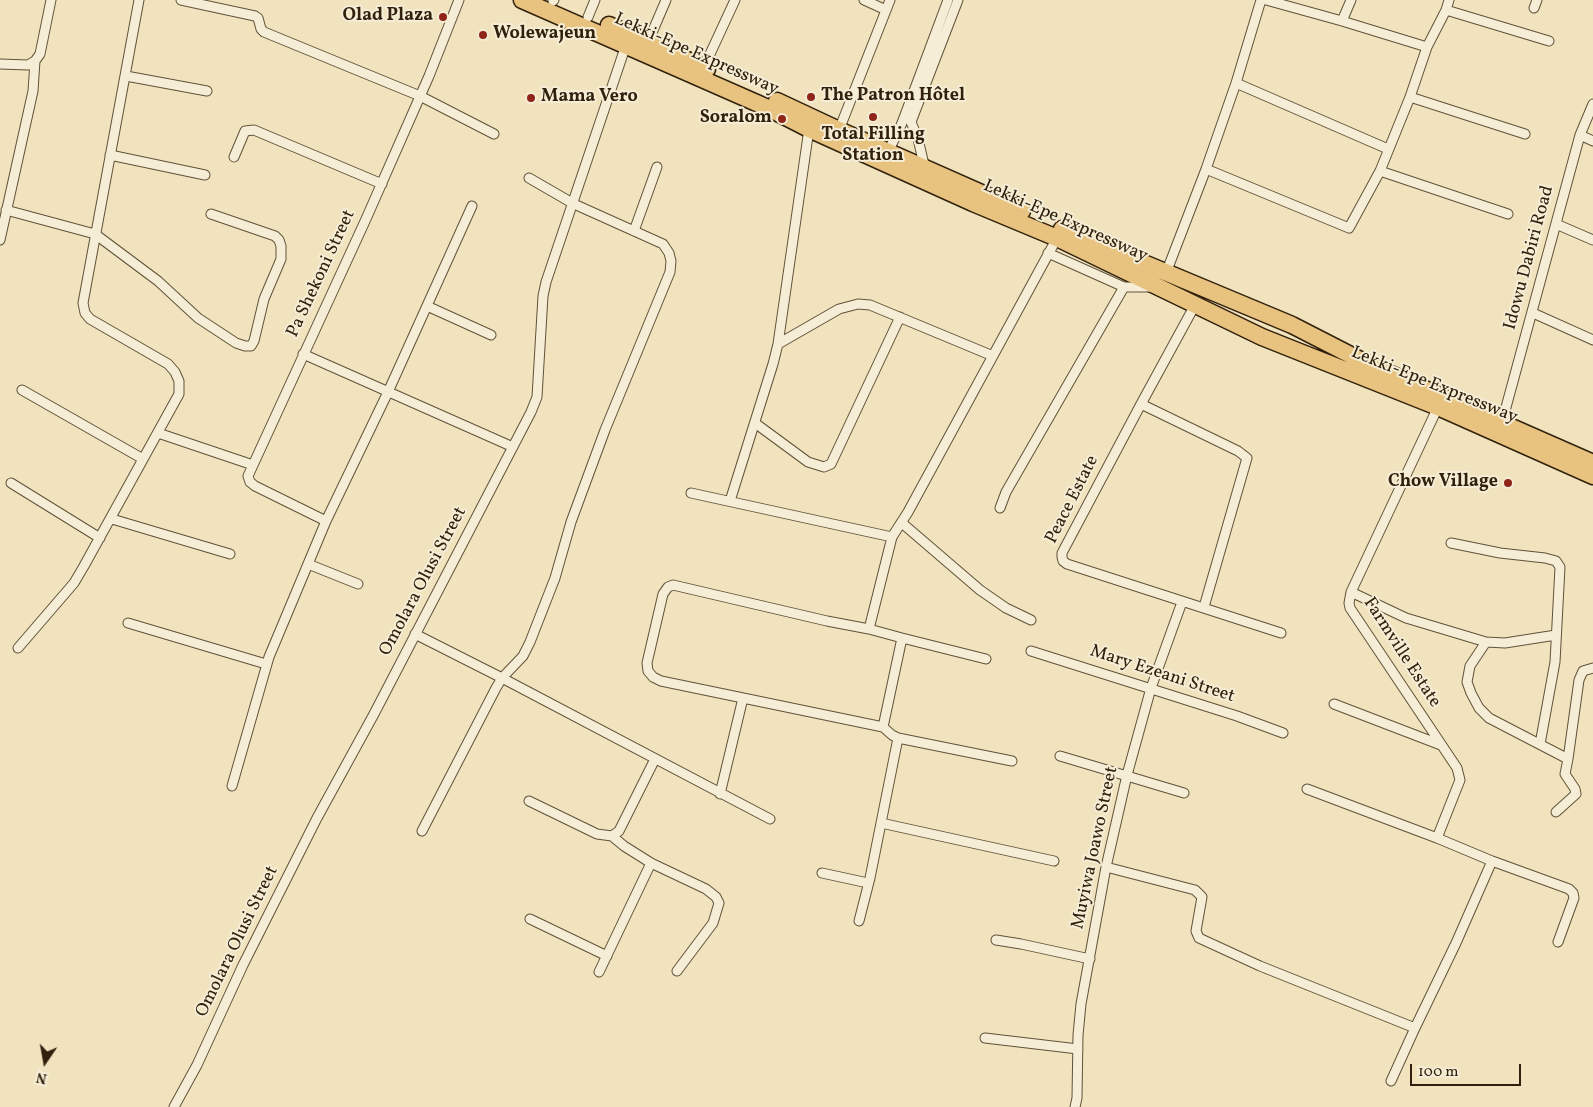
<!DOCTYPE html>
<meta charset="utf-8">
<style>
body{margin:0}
#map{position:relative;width:1593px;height:1107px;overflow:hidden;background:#f0e3be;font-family:Vollkorn,serif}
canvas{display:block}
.north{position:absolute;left:20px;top:1037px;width:50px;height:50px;-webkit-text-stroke:4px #f5edd5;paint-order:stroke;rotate:192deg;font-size:14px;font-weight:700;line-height:20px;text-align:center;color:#31210c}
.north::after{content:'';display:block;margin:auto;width:18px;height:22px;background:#31210c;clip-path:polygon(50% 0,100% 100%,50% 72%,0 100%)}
.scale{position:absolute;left:1410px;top:1064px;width:111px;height:22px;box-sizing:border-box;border:2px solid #31210c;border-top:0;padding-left:6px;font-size:15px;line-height:18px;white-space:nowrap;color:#31210c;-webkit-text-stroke:4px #f5edd5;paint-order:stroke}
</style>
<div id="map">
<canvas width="1593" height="1107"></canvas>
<div class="north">N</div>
<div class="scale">100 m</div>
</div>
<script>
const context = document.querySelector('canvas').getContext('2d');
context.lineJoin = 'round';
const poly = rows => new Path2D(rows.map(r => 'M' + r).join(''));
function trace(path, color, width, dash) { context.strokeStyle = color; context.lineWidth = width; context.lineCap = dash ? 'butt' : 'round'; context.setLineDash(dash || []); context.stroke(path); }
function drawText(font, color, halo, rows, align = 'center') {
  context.font = font + ' Vollkorn,serif'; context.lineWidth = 4; context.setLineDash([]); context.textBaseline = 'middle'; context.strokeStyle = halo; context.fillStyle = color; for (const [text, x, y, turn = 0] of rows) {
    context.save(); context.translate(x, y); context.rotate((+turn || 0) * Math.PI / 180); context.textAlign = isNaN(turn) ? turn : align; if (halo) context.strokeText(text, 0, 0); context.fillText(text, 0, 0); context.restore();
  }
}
const street = poly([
 [181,0,255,16,258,18,261,29,264,32,420,96,494,134],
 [864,0,886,10],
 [1266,0,1342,21,1427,47],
 [553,1,554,0],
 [1534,8,1537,0],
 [1446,10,1549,41],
 [588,17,595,0],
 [1342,21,1351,0],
 [648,42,666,0],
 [0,64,28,65,35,61,40,54,51,0],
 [704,67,735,0],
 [126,76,207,91],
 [1236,83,1388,149],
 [1410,97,1525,134],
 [839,130,890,0],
 [1580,135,1593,141],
 [888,152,902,123,948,0],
 [110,155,205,175],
 [234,157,245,131,254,130,382,184],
 [925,169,918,139,911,122,958,0],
 [1206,169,1349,228,1380,171,1410,97,1427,47,1446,10,1449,0],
 [1380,171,1508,214],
 [6,210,95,234,158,281,198,318,236,343,245,346,251,346,254,341,264,299,281,259,281,246,279,240,275,236,211,214],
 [1556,224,1593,240],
 [634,231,657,167],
 [0,240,33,91,35,61],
 [1048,253,1124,287],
 [1166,273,1206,169,1236,83,1261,0],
 [1195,305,1141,404,1062,553,1062,557,1063,561,1067,564,1281,633],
 [427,306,491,335],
 [1533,313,1593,340],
 [778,344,839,309,858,304,870,305,993,356],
 [303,354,513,447],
 [22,390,143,459],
 [1141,404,1238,451,1247,458,1204,607],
 [1438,407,1351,592,1349,603,1350,608,1457,768,1460,780,1437,838,1492,861,1569,889,1573,893,1574,898,1558,942],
 [1502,422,1580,135,1593,104],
 [755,423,808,462,824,467,831,464,900,317],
 [158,433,253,465],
 [11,483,100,538],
 [691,493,892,537],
 [730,501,773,364,778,344,809,129],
 [1000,508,1006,492,1124,287,1150,287],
 [112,519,230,554],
 [326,521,255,486,250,482,248,476,366,219,429,76,459,0],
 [902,523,980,590,1006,608,1031,620],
 [1451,543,1500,553,1545,558,1556,561,1560,567,1555,662,1540,744],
 [308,564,358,584],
 [1351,592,1406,618,1486,642,1505,643,1556,635],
 [128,623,266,664],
 [869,629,827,621,673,585,668,587,663,594,647,663,648,671,653,677,661,681,883,727],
 [415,634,502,678,770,819],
 [902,638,986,659],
 [1486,642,1470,666,1467,682,1471,693,1479,708,1489,718,1568,759,1565,774,1575,789,1576,794,1556,812],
 [18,648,74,583,84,566,179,394,179,381,175,372,168,364,90,319,85,313,83,303,139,0],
 [1031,651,1237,716,1283,733],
 [1334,704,1441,745],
 [898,738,1012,761],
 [1060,756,1184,793],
 [1568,759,1579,680,1583,671,1593,668],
 [232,786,269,657,326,521,388,392,472,206],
 [1307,789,1437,838],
 [720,794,743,698],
 [529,801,597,834,612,836,619,831,655,759],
 [881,823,1054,861],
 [422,831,496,688,502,678,523,656,530,642,555,578,571,522,605,430,670,272,671,261,669,253,663,244,574,204,529,178],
 [612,836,624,846,651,863,706,889,716,897,719,903,713,923,677,971],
 [1106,867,1195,890,1202,897,1196,931,1199,938,1260,966,1415,1028],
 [822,873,868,883],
 [530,919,607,956],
 [859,921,870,878,898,738,892,735,883,727,902,638,869,629,892,537,908,512,1057,238],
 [996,940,1021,944,1090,959],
 [599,972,651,863],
 [985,1038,1078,1049],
 [1391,1081,1415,1028,1456,943,1492,861],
 [174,1107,197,1065,243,965,317,818,374,714,531,412,537,397,543,296,546,282,626,45],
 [1075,1107,1077,1098,1078,1035,1081,1004,1106,867,1127,775,1151,688,1182,602]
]);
const highway = poly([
 [522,0,768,108,809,129,973,203,1057,238,1262,337,1438,407,1593,476],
 [609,25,707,69],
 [777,101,839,130,1022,211],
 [1062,229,1292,325,1370,365,1593,463]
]);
trace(street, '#615238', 11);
trace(highway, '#31210c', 19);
trace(street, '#f5edd5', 9);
trace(highway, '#e8c27f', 16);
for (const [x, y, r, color] of [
 [443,17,5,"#8f2418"],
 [483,35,5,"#8f2418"],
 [811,97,5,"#8f2418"],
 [531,98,5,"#8f2418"],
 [873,117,5,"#8f2418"],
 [782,119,5,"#8f2418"],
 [1508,483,5,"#8f2418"]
]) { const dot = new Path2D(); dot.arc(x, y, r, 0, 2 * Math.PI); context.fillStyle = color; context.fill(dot); trace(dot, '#f5edd5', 2); }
drawText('bold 18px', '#31210c', '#f5edd5', [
 ["Olad Plaza",433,17],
 ["Wolewajeun",493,35,"left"],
 ["The Patron Hôtel",821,97,"left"],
 ["Mama Vero",541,98,"left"],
 ["Soralom",772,119],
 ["Total Filling",873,136,"center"],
 ["Station",873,157,"center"],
 ["Chow Village",1498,483]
], 'right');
drawText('18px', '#31210c', '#f5edd5', [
 ["Lekki-Epe Expressway",696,55,24],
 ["Lekki-Epe Expressway",1065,222,24],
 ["Idowu Dabiri Road",1530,258,-75],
 ["Pa Shekoni Street",322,274,-65],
 ["Lekki-Epe Expressway",1434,386,22],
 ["Peace Estate",1073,500,-63],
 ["Omolara Olusi Street",424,582,-62],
 ["Farmville Estate",1401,653,57],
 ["Mary Ezeani Street",1162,675,18],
 ["Muyiwa Joawo Street",1096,848,-78],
 ["Omolara Olusi Street",238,942,-64]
]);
</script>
